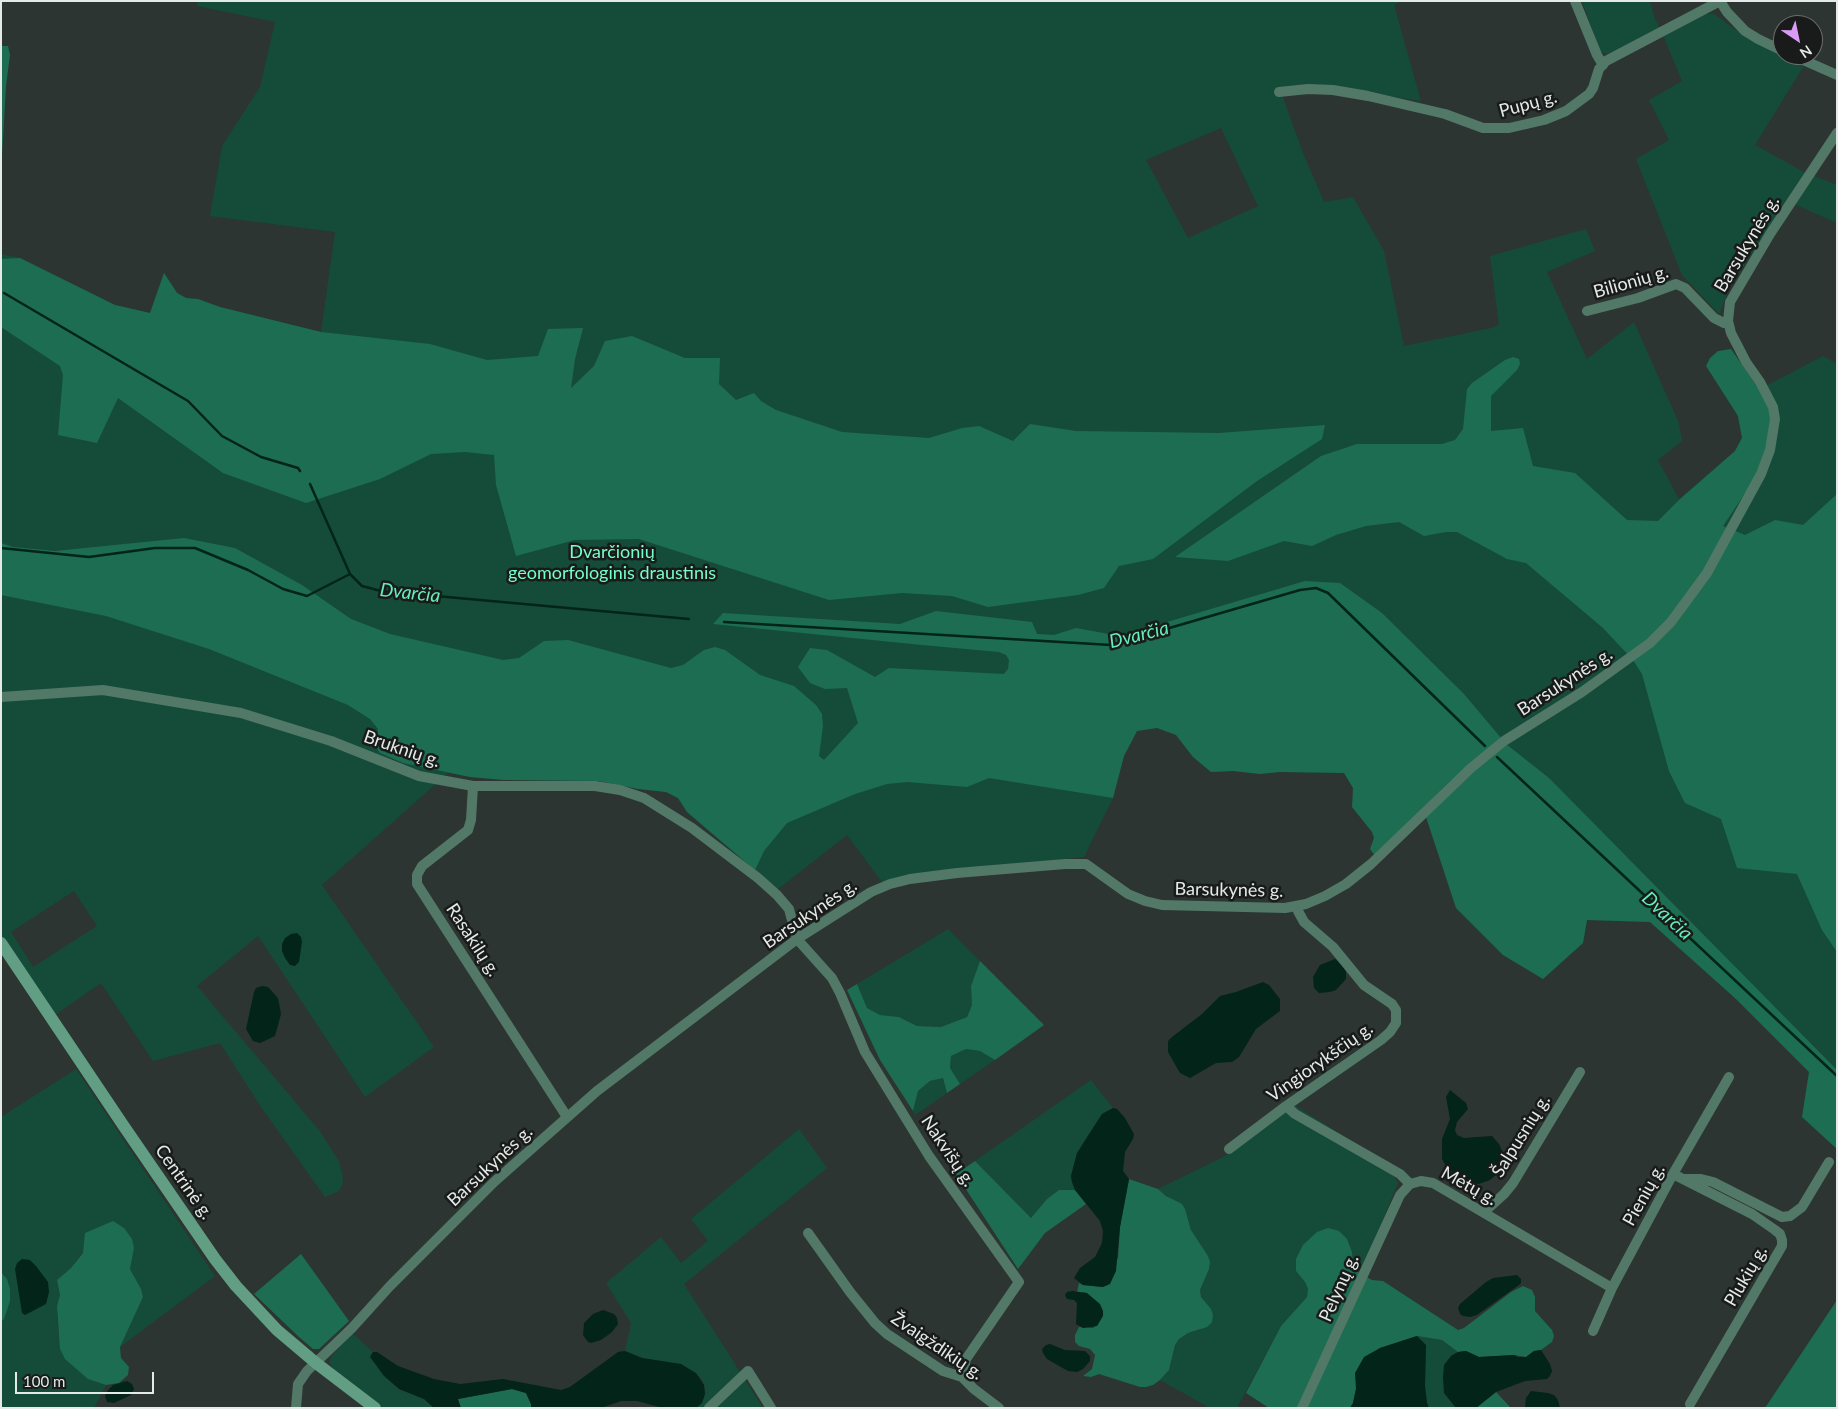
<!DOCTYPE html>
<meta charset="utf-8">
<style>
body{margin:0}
#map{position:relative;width:1838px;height:1409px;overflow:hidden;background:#2c3531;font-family:Lato,sans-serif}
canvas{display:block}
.frame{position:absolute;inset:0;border:2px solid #e4eae7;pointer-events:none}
.north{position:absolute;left:1773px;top:15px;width:50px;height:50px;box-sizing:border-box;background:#181b1a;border:1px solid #6a6e6c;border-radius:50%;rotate:146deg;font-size:14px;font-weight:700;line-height:20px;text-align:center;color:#e4eae7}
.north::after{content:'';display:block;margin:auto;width:18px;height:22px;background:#da9af6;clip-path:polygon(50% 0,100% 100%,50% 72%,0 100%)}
.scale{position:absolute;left:15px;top:1372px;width:139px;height:22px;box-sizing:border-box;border:2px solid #e4eae7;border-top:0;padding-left:6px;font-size:15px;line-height:18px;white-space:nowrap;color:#e4eae7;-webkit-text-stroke:4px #181b1a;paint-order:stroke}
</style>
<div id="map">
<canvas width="1838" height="1409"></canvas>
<div class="frame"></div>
<div class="north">N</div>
<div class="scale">100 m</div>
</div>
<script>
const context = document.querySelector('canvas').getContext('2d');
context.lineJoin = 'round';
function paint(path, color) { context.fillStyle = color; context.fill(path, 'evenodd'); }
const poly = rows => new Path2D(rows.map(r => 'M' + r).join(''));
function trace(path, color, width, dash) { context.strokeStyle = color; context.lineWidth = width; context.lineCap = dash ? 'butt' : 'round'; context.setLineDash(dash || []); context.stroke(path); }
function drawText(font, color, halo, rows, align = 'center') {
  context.font = font + ' Lato,sans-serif'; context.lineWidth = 5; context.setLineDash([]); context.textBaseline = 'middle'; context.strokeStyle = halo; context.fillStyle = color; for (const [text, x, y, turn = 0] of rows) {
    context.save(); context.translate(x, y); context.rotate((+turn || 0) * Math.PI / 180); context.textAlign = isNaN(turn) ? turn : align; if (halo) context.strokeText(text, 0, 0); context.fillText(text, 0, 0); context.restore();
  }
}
paint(poly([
 [197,1,1402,1,1394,5,1421,101,1318,86,1280,89,1303,153,1324,202,1353,197,1384,251,1404,346,1491,328,1499,325,1490,256,1586,229,1595,251,1547,272,1587,359,1634,322,1679,423,1682,441,1658,460,1679,499,1735,451,1742,438,1738,416,1760,389,1823,356,1837,364,1837,1149,1802,1117,1809,1072,1736,999,1650,922,1587,920,1583,943,1543,979,1503,955,1456,908,1426,817,1344,773,1280,772,1260,774,1233,771,1211,772,1193,757,1176,735,1157,728,1137,731,1124,756,1113,798,1084,857,903,876,882,882,847,835,777,890,687,812,678,798,666,792,638,789,599,781,504,780,470,777,448,773,322,885,434,1047,365,1097,258,936,197,986,319,1130,339,1161,343,1178,342,1186,339,1191,325,1197,261,1107,220,1043,153,1061,101,983,55,1015,1,935,1,254,20,258,115,305,150,313,164,273,177,292,186,298,198,299,220,307,321,332,335,232,210,216,222,146,260,87,275,22,197,6],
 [1221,128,1258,206,1188,238,1146,160],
 [74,891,97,926,33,967,11,932],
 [1582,1,1650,1,1655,19,1664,36,1704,14,1714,14,1748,39,1805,64,1755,145,1804,172,1837,185,1837,223,1787,201,1730,287,1719,314,1682,275,1636,159,1669,140,1649,100,1682,81,1664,37,1626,47,1607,54,1600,52],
 [948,929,980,961,971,986,972,1005,967,1017,941,1027,917,1026,899,1017,880,1015,867,1008,857,984],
 [966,1049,980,1051,995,1060,960,1084,950,1068,951,1056],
 [76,1069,215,1276,120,1347,143,1297,141,1289,130,1269,134,1248,83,1252,71,1268,57,1280,60,1295,57,1306,58,1329,88,1379,106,1385,94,1408,1,1408,1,1322,4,1319,7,1279,1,1272,1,1117],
 [943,1078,947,1093,915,1115,913,1111,918,1091,930,1081],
 [1091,1080,1113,1108,1102,1114,1077,1153,1071,1176,1072,1182,1075,1190,1059,1190,1047,1199,1031,1218,975,1161],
 [1294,1105,1387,1163,1398,1183,1360,1275,1354,1270,1352,1252,1296,1271,1305,1282,1308,1289,1307,1297,1281,1326,1237,1408,1210,1408,1160,1380,1169,1370,1175,1345,1179,1339,1188,1333,1200,1330,1204,1302,1201,1297,1200,1290,1209,1269,1208,1256,1191,1230,1187,1216,1171,1199,1158,1189,1229,1154],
 [799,1129,827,1168,684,1284,763,1408,696,1408,702,1403,705,1394,704,1385,701,1378,681,1364,642,1358,625,1351,631,1323,606,1283,661,1237,681,1263,708,1241,691,1219],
 [352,1333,373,1352,371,1354,399,1389,424,1399,434,1408,384,1408,333,1368,329,1362,331,1357],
 [1417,1336,1442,1340,1458,1352,1451,1356,1444,1393,1456,1408,1429,1408,1427,1403,1425,1386,1426,1345]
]), '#154c39');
paint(poly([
 [1,46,8,46,10,55,6,86,1,174],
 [20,258,115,305,150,313,164,273,177,293,186,298,198,299,220,307,321,332,430,344,487,360,538,356,548,329,583,328,575,359,571,388,594,366,605,341,632,336,685,358,720,358,719,384,736,400,754,393,761,401,776,410,842,432,929,438,962,428,979,426,1013,441,1030,424,1076,431,1219,433,1325,425,1322,439,1257,481,1153,559,1119,566,1104,588,1078,595,988,607,952,596,902,593,829,600,639,539,575,540,516,556,496,485,494,455,465,452,431,454,380,479,306,503,223,473,118,398,97,443,58,435,63,375,60,366,1,327,1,259],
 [1731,349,1759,389,1771,412,1770,426,1766,450,1752,483,1723,526,1745,535,1775,520,1803,525,1837,494,1837,952,1822,930,1797,874,1737,868,1721,819,1685,803,1669,771,1642,674,1633,660,1603,628,1526,563,1507,559,1457,532,1446,532,1424,536,1399,522,1366,526,1336,535,1312,546,1284,541,1228,561,1175,557,1321,456,1357,444,1442,444,1455,440,1463,429,1467,389,1472,383,1505,360,1513,357,1519,359,1520,364,1517,370,1491,396,1491,431,1523,428,1533,466,1575,473,1627,520,1658,521,1679,500,1735,451,1742,438,1738,416,1706,366,1710,358,1718,351],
 [184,538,235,548,302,585,351,619,390,634,503,660,519,658,544,641,568,640,671,668,683,665,704,650,715,647,725,650,760,675,794,686,816,705,822,714,823,726,819,756,824,760,858,723,847,688,825,689,810,683,798,667,810,648,827,650,875,677,889,668,1004,674,1008,669,1009,660,1006,655,999,652,922,645,713,624,723,613,900,624,936,611,1032,622,1037,634,1054,635,1076,628,1120,636,1305,581,1340,583,1382,613,1464,694,1501,738,1448,783,1375,856,1370,849,1374,838,1372,832,1352,807,1353,788,1344,773,1280,772,1260,774,1233,771,1211,772,1193,757,1176,735,1157,728,1137,731,1124,756,1113,798,989,778,967,787,907,782,887,784,855,794,787,823,764,851,755,870,687,812,678,798,666,792,638,789,599,781,504,780,470,777,403,763,380,753,376,747,378,729,370,719,348,705,209,649,106,616,1,595,1,543,13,547,55,551],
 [1506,744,1549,778,1837,1070,1837,1149,1802,1117,1809,1072,1736,999,1650,922,1587,920,1583,943,1543,979,1503,955,1456,908,1426,817,1475,770],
 [980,961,1044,1025,995,1060,980,1051,966,1049,951,1056,950,1068,960,1084,947,1093,943,1078,930,1081,918,1091,913,1111,880,1060,847,990,857,984,867,1008,880,1015,899,1017,917,1026,941,1027,967,1017,972,1005,971,986],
 [975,1161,1031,1218,1047,1199,1059,1190,1075,1190,1086,1204,1045,1233,1018,1269,956,1174],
 [1129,1179,1158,1189,1166,1196,1182,1204,1185,1209,1191,1230,1208,1256,1210,1262,1209,1269,1200,1290,1201,1297,1211,1309,1213,1315,1212,1322,1207,1327,1188,1333,1179,1339,1175,1345,1169,1370,1160,1380,1153,1385,1146,1387,1140,1387,1099,1374,1091,1377,1083,1376,1092,1369,1095,1355,1090,1349,1079,1346,1075,1342,1075,1335,1079,1327,1093,1328,1099,1323,1087,1293,1077,1292,1079,1283,1083,1285,1103,1287,1118,1258,1120,1227],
 [113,1221,124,1228,132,1239,134,1248,130,1269,141,1289,143,1297,120,1347,121,1358,129,1367,128,1375,119,1383,106,1385,88,1379,65,1359,60,1349,57,1306,60,1295,57,1280,71,1268,83,1253,85,1233],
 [1328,1228,1339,1231,1347,1239,1352,1252,1354,1270,1372,1280,1383,1281,1458,1330,1464,1328,1511,1292,1523,1286,1532,1290,1535,1297,1535,1311,1552,1330,1554,1336,1552,1342,1541,1350,1534,1351,1526,1357,1514,1355,1479,1357,1466,1351,1458,1352,1442,1340,1417,1336,1380,1348,1356,1373,1356,1389,1353,1403,1350,1408,1269,1408,1246,1393,1281,1326,1307,1297,1308,1289,1305,1282,1296,1271,1296,1259,1303,1245,1317,1232],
 [301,1254,349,1321,319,1349,313,1349,299,1337,254,1294],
 [1,1272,7,1279,10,1289,10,1301,4,1319,1,1322],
 [1837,1300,1837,1408,1765,1408],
 [512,1389,526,1393,531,1404,531,1408,461,1408,457,1399],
 [1496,1392,1511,1408,1476,1408]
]), '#1d6d52');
paint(poly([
 [297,933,301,937,302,942,299,962,295,966,290,965,285,958,282,951,282,944,285,938,291,934],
 [1335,959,1343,965,1346,971,1346,979,1336,990,1330,992,1319,993,1314,988,1313,977,1320,965],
 [1263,982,1269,985,1280,999,1280,1011,1256,1029,1239,1057,1232,1062,1216,1063,1190,1078,1180,1073,1168,1052,1168,1041,1172,1037,1202,1014,1220,996,1236,992],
 [262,986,268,987,278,998,281,1014,275,1036,260,1043,253,1041,246,1029,254,992,256,988],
 [1450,1090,1466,1103,1468,1109,1457,1122,1455,1130,1457,1135,1464,1138,1492,1136,1499,1144,1505,1158,1505,1163,1498,1173,1490,1180,1479,1184,1468,1182,1447,1168,1442,1159,1442,1139,1450,1119,1446,1097],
 [1113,1108,1117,1109,1125,1118,1134,1134,1133,1139,1125,1152,1123,1171,1129,1179,1120,1227,1116,1271,1110,1284,1103,1287,1083,1285,1074,1278,1080,1268,1095,1257,1102,1243,1103,1231,1100,1221,1075,1190,1072,1182,1071,1176,1077,1153,1091,1131,1102,1114],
 [22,1259,30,1260,36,1266,48,1282,49,1292,46,1304,25,1315,22,1313,15,1269,17,1263],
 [1517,1275,1521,1279,1521,1283,1519,1285,1477,1315,1470,1317,1463,1316,1460,1314,1458,1308,1460,1304,1486,1282,1493,1278],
 [1072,1291,1087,1293,1100,1304,1103,1311,1103,1316,1097,1326,1083,1328,1076,1324,1077,1303,1074,1300,1067,1299,1065,1295,1067,1292],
 [603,1310,614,1314,617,1318,618,1324,612,1332,601,1340,591,1343,588,1342,583,1335,584,1323,593,1314],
 [1417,1336,1426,1345,1425,1386,1427,1403,1429,1408,1350,1408,1353,1403,1356,1389,1355,1373,1364,1357,1380,1348],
 [1050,1344,1065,1350,1085,1351,1090,1356,1090,1361,1083,1369,1077,1372,1068,1371,1047,1359,1043,1353,1042,1349,1046,1345],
 [1541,1350,1550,1364,1552,1371,1550,1376,1547,1379,1525,1381,1496,1392,1476,1408,1456,1408,1444,1393,1443,1377,1444,1365,1451,1356,1458,1352,1466,1351,1479,1357,1514,1355,1518,1357,1526,1357,1534,1351],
 [625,1351,642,1358,681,1364,696,1373,704,1385,705,1394,702,1403,696,1408,663,1408,637,1401,621,1401,601,1408,531,1408,531,1404,526,1393,512,1389,458,1399,461,1408,434,1408,424,1399,399,1389,384,1376,370,1357,373,1352,377,1352,398,1366,434,1379,460,1384,503,1379,561,1390,570,1387,618,1352],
 [127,1381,132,1384,134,1389,131,1395,114,1403,107,1402,105,1396,108,1390,113,1385],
 [1531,1391,1548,1393,1554,1395,1558,1400,1560,1408,1525,1408,1526,1398]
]), '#032418');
trace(poly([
 [4,293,188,401,222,436,261,457,298,468,300,471],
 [310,484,350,574],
 [1,548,89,557,155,548,195,548,248,570,283,589,307,596,350,574,362,586,381,591,689,619],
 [724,622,1111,645,1300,590,1316,588,1328,593,1485,746],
 [1497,757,1837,1076]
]), '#032418', 2.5);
trace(poly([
 [1575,1,1597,55,1603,65],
 [1792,55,1837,75],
 [1279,92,1308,89,1333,90,1368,96,1445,114,1483,128,1509,128,1544,120,1566,111,1589,94,1593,88,1599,69,1606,61,1720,1,1727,12,1745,31,1758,39,1783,51],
 [1587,311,1638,298,1676,284,1685,288,1714,318,1724,323,1728,321],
 [1,697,103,690,241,713,331,741,419,776,473,786,595,786,620,790,644,798,692,828,758,878,777,895,789,909,797,939,832,978,840,993,865,1052,929,1156,1019,1282,966,1359,962,1377],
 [473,786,471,820,468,830,422,866,417,875,417,884,567,1117],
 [1286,1106,1295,1114,1400,1174,1410,1184],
 [1229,1149,1286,1106,1381,1040,1390,1032,1396,1023,1396,1010,1392,1004,1364,985,1333,947,1304,922,1298,911,1297,906],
 [1673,1174,1752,1214,1775,1230,1780,1234,1782,1240,1782,1246,1690,1404],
 [1683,1179,1701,1179,1713,1182,1782,1217,1790,1216,1802,1207,1829,1162],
 [1484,1212,1504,1194,1513,1183,1580,1072],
 [808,1233,850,1292,875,1323,887,1334,943,1371,962,1377,974,1389,999,1408],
 [1593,1331,1612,1288,1673,1174,1729,1077],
 [296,1408,298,1384,307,1371,352,1328,390,1286,494,1182,597,1091,797,939,871,892,890,884,910,879,957,873,1065,864,1086,864,1128,894,1145,901,1162,905,1285,908,1306,904,1325,896,1346,884,1371,864,1471,768,1504,741,1582,692,1650,643,1671,622,1707,573,1761,474,1770,450,1775,419,1773,407,1760,382,1746,362,1731,333,1728,321,1730,302,1770,234,1837,133],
 [709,1408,748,1371,771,1408],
 [1302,1408,1400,1195,1410,1184,1421,1181,1433,1183,1612,1288]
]), '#527867', 10);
trace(poly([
 [1,943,123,1125,215,1259,236,1286,277,1330,316,1363,375,1408]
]), '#619e84', 12);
drawText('18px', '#e4eae7', '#181b1a', [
 ["Pupų g.",1528,104,-15],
 ["Barsukynės g.",1747,244,-59],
 ["Bilionių g.",1631,282,-16],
 ["Barsukynės g.",1565,682,-33],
 ["Bruknių g.",402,749,19],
 ["Barsukynės g.",1229,890,1],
 ["Barsukynės g.",810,914,-34],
 ["Rasakilų g.",473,940,57],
 ["Vingiorykščių g.",1320,1062,-35],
 ["Šalpusnių g.",1521,1136,-58],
 ["Nakvišų g.",948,1151,56],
 ["Barsukynės g.",490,1166,-43],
 ["Centrinė g.",184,1182,55],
 ["Mėtų g.",1469,1186,29],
 ["Pienių g.",1644,1195,-61],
 ["Plukių g.",1746,1276,-60],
 ["Pelynų g.",1339,1288,-66],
 ["Žvaigždikių g.",937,1346,34]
]);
drawText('18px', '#76fec9', '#181b1a', [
 ["Dvarčionių",612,552],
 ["geomorfologinis draustinis",612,573]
]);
drawText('italic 19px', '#65eebb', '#181b1a', [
 ["Dvarčia",410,593,6],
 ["Dvarčia",1139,635,-14],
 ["Dvarčia",1667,916,43]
]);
</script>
